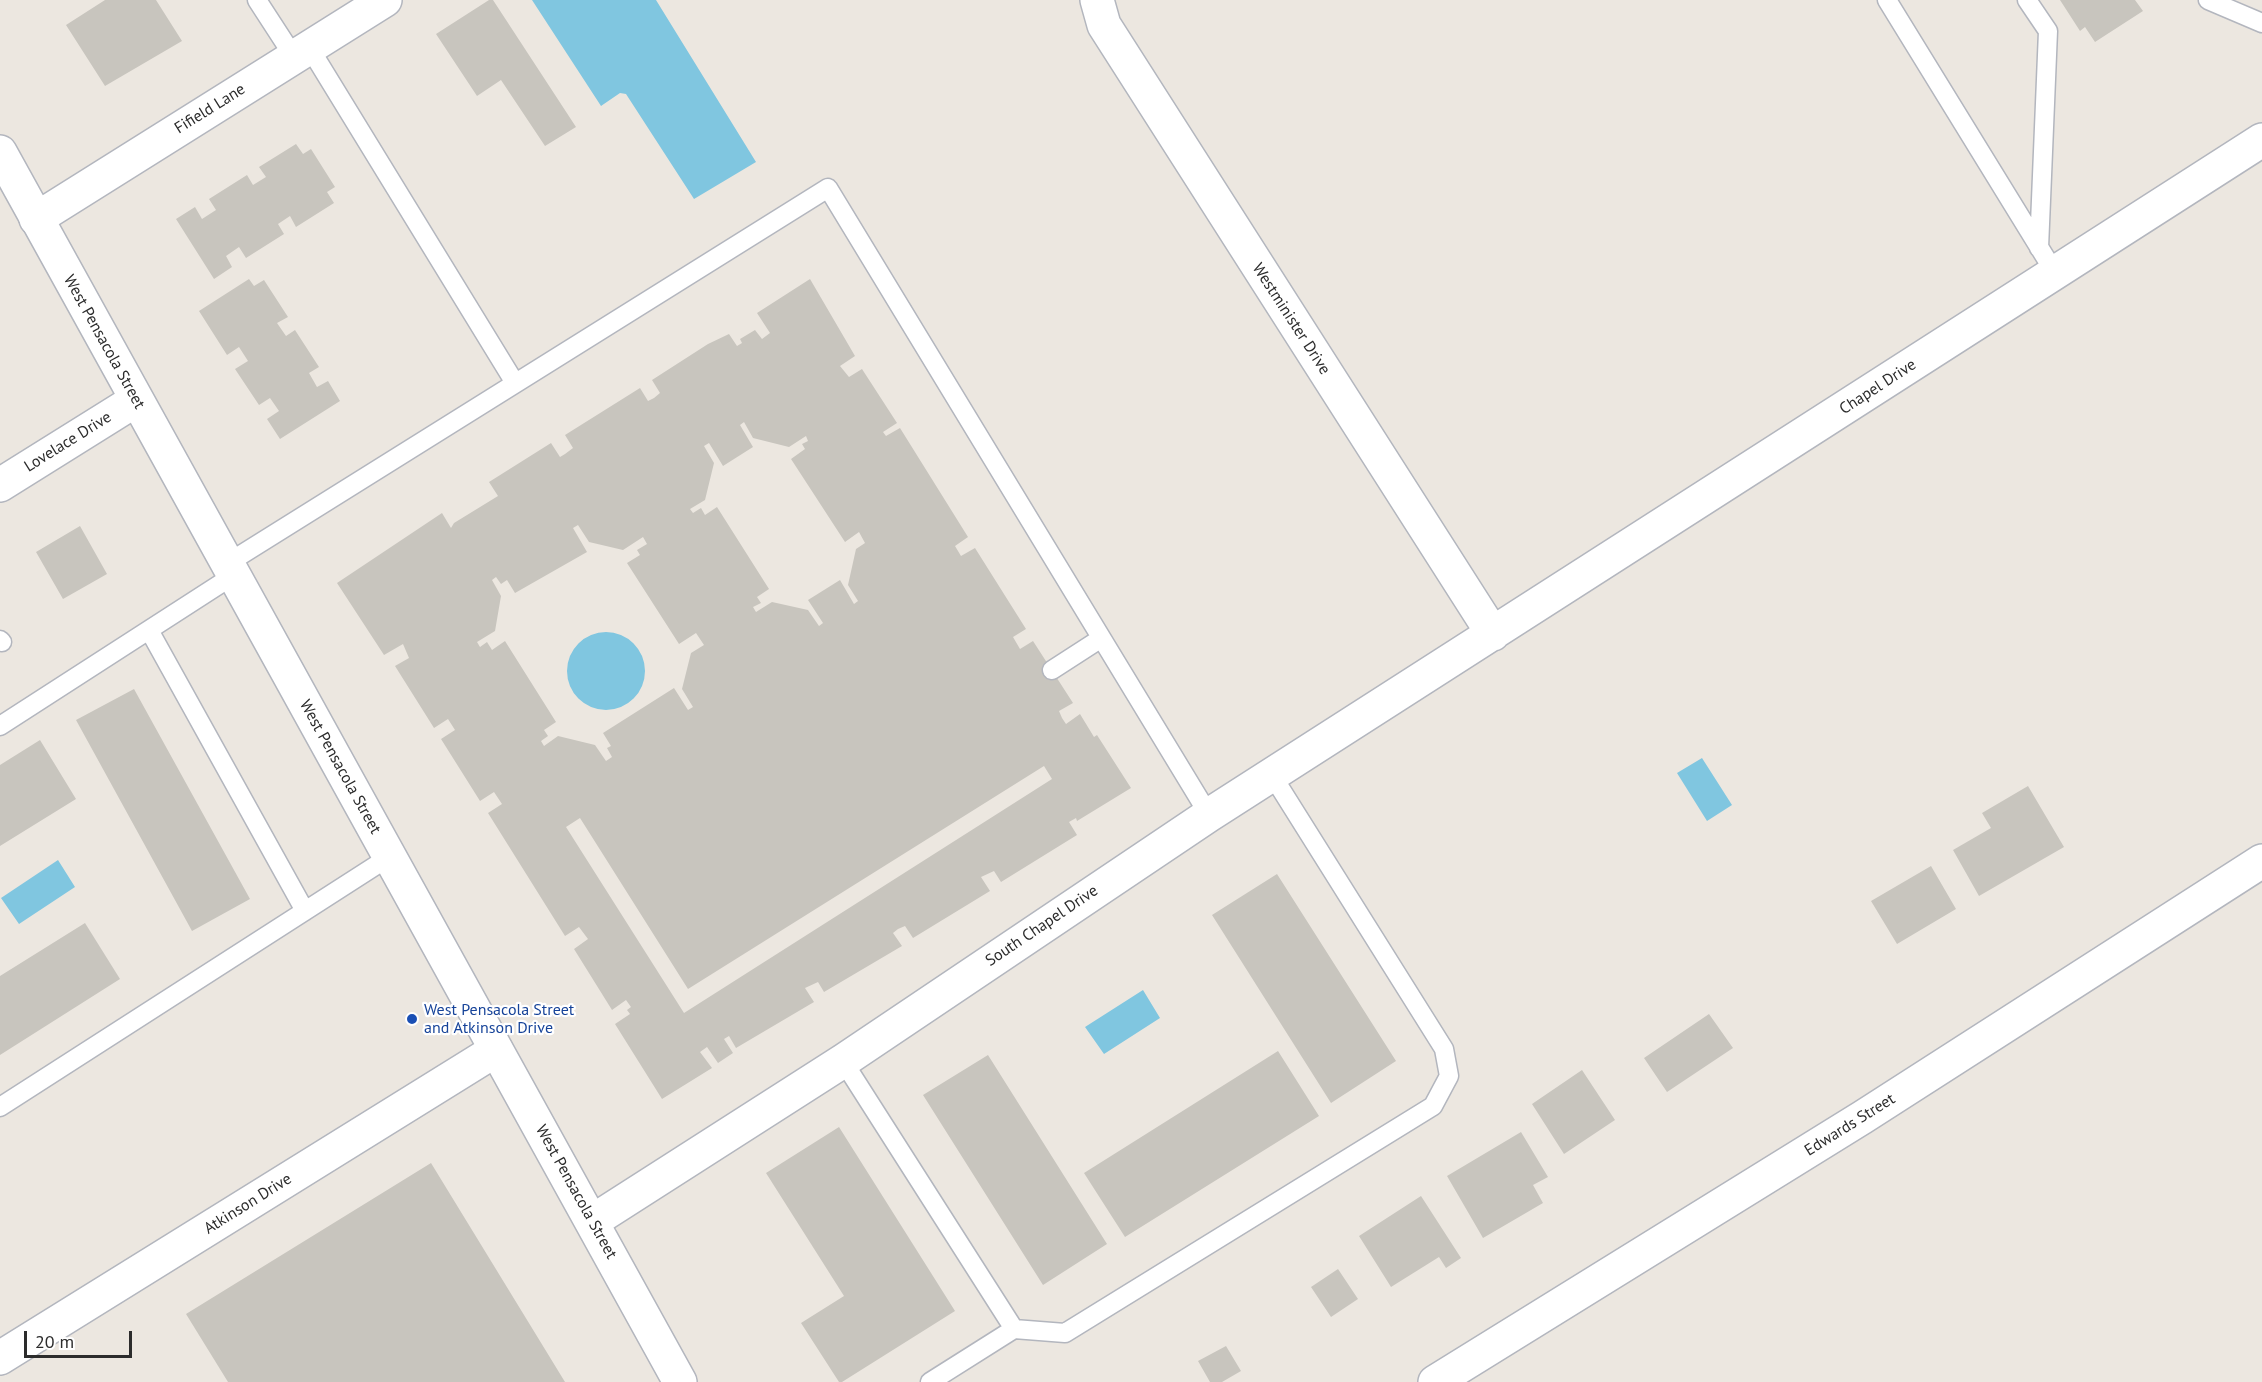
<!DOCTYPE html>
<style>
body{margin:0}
#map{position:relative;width:2262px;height:1382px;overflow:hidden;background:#ece7e0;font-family:"PT Sans",sans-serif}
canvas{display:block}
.scale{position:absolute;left:24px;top:1331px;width:108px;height:27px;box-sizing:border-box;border:3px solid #2c2c2c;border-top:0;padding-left:8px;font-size:18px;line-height:21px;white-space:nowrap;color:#2c2c2c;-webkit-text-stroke:4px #fff;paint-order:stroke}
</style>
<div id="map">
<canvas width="2262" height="1382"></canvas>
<div class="scale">20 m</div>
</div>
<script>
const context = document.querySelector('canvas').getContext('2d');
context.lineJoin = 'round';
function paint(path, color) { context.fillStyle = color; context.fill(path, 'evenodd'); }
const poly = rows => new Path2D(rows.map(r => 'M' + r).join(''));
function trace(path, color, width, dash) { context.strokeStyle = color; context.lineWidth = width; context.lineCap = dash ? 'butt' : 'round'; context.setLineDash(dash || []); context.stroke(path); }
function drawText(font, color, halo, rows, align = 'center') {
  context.font = font + ' "PT Sans",sans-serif'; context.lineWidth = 4.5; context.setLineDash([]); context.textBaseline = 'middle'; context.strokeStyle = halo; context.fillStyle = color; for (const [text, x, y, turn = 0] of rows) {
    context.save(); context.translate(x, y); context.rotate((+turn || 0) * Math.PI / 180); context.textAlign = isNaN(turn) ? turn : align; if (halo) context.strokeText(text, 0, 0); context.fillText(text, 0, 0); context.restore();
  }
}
paint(poly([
 [532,0,656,0,756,162,694,199,626,94,620,93,601,106],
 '567 671a39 39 0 1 1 78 0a39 39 0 1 1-78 0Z',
 [1702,758,1732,805,1707,821,1677,773],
 [58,860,75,887,19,924,1,898],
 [1143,990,1160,1018,1104,1054,1085,1027]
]), '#80c6e0');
paint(poly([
 [105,0,156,0,182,41,105,86,66,25],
 [489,0,493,0,576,127,545,146,501,80,477,96,436,34],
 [2060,0,2135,0,2143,11,2095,42,2085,27,2080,31],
 [296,144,303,154,311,149,335,187,327,192,334,203,296,227,290,216,278,224,284,234,246,258,239,247,226,256,232,267,214,279,176,219,195,207,202,219,216,210,209,199,247,175,253,185,266,177,259,167],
 [249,279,254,286,264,280,288,317,277,323,286,336,295,330,319,367,309,373,317,387,328,381,340,401,280,439,267,419,279,411,270,398,259,405,235,369,248,361,239,347,227,355,199,311],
 [810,279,855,356,840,366,849,377,862,369,897,423,883,432,886,436,900,428,968,537,955,546,961,556,975,548,1026,629,1013,637,1020,649,1033,641,1073,703,1059,711,1062,718,1066,724,1080,714,1094,737,1097,735,1131,788,1077,821,1076,818,1069,822,1077,835,1001,882,994,871,981,877,990,891,913,938,905,926,898,929,893,933,902,946,824,992,818,982,805,988,814,1002,736,1048,729,1036,724,1039,733,1053,718,1063,707,1047,700,1052,712,1068,662,1099,615,1024,630,1014,627,1010,631,1007,626,1000,612,1010,574,949,588,939,579,927,565,936,488,813,502,804,494,792,480,801,441,739,455,730,448,719,434,728,395,666,409,658,403,644,384,655,337,583,442,513,451,528,454,523,498,496,489,482,551,443,560,457,565,454,573,448,565,435,640,388,648,401,654,398,660,393,652,380,708,344,729,334,737,346,742,343,740,339,755,330,762,339,770,333,757,313],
 [744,422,753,438,789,447,806,436,808,441,802,444,805,449,791,459,845,542,859,532,865,543,856,549,848,585,858,601,854,604,840,580,808,600,823,623,819,626,808,610,772,602,756,612,753,607,761,603,757,597,769,589,717,507,705,515,701,508,693,513,690,509,705,500,714,463,704,446,709,443,723,466,753,447,740,425],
 [578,525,589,542,623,550,643,537,647,544,637,550,640,555,627,563,679,644,696,633,704,645,691,653,682,689,693,707,688,710,674,688,603,733,611,746,607,748,612,757,606,761,595,745,558,736,544,746,541,741,548,736,544,730,556,722,505,641,492,650,487,642,480,647,477,642,495,631,501,596,492,580,496,577,501,584,507,580,515,593,587,552,573,528],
 [1044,766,1052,779,684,1013,566,827,580,818,688,989],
 [80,526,107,574,63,599,36,552],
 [134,689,250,899,192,931,76,720],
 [40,740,76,799,0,846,0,765],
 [2028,786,2064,847,1979,896,1953,850,1991,828,1982,813],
 [1931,866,1956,909,1897,944,1871,901],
 [1277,874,1396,1061,1331,1103,1212,915],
 [85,923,120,979,0,1055,0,976],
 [1709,1014,1733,1048,1667,1092,1644,1058],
 [1278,1051,1319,1116,1125,1237,1084,1173],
 [988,1055,1107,1244,1043,1285,923,1095],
 [1582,1070,1615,1120,1564,1154,1532,1104],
 [839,1127,955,1311,842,1382,839,1382,801,1323,844,1296,766,1173],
 [1521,1132,1548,1177,1533,1185,1543,1203,1483,1238,1447,1176],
 [431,1163,565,1382,228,1382,186,1314],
 [1421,1196,1461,1258,1446,1268,1439,1257,1391,1287,1359,1236],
 [1338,1269,1358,1299,1331,1317,1311,1287],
 [1226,1346,1241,1371,1222,1382,1210,1382,1198,1361]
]), '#c8c5be');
const service = poly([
 [257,0,294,57],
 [1887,0,2055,273],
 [2027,0,2048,31,2039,248],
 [2208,0,2262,23],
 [309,47,515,383],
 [228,563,828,188,1209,815],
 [149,630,305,911],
 [0,640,2,642],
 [1052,670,1100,639],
 [0,726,234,575],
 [843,1061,1014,1329],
 [0,1107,389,857],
 [930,1382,1014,1329,1065,1333,1433,1106,1449,1076,1444,1049,1272,775]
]);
const minor = poly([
 [1097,0,1104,25,1493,634],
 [36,219,385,0],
 [0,485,136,400],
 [593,1221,843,1061,1209,815,2262,140],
 [0,1358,496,1050],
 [1435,1382,1863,1117,2262,861]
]);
const secondary = poly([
 [0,152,680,1382]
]);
trace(service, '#b3b6be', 21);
trace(minor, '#b3b6be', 36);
trace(secondary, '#b3b6be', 36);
trace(service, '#fff', 18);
trace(minor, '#fff', 33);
trace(secondary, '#fff', 33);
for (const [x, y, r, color] of [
 [412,1019,6,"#1a4fb4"]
]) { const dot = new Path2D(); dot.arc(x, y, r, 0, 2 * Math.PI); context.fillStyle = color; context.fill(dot); trace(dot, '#fff', 2); }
drawText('16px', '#2c2c2c', '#fff', [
 ["Fifield Lane",210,109,-32],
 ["Westminister Drive",1291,319,57],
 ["West Pensacola Street",104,342,61],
 ["Chapel Drive",1878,387,-33],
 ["Lovelace Drive",68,442,-32],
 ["West Pensacola Street",340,767,61],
 ["South Chapel Drive",1042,926,-34],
 ["Edwards Street",1850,1125,-32],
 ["West Pensacola Street",576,1192,61],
 ["Atkinson Drive",248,1204,-32]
]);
drawText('16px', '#164399', '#fff', [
 ["West Pensacola Street",424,1010],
 ["and Atkinson Drive",424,1028]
], 'left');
</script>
